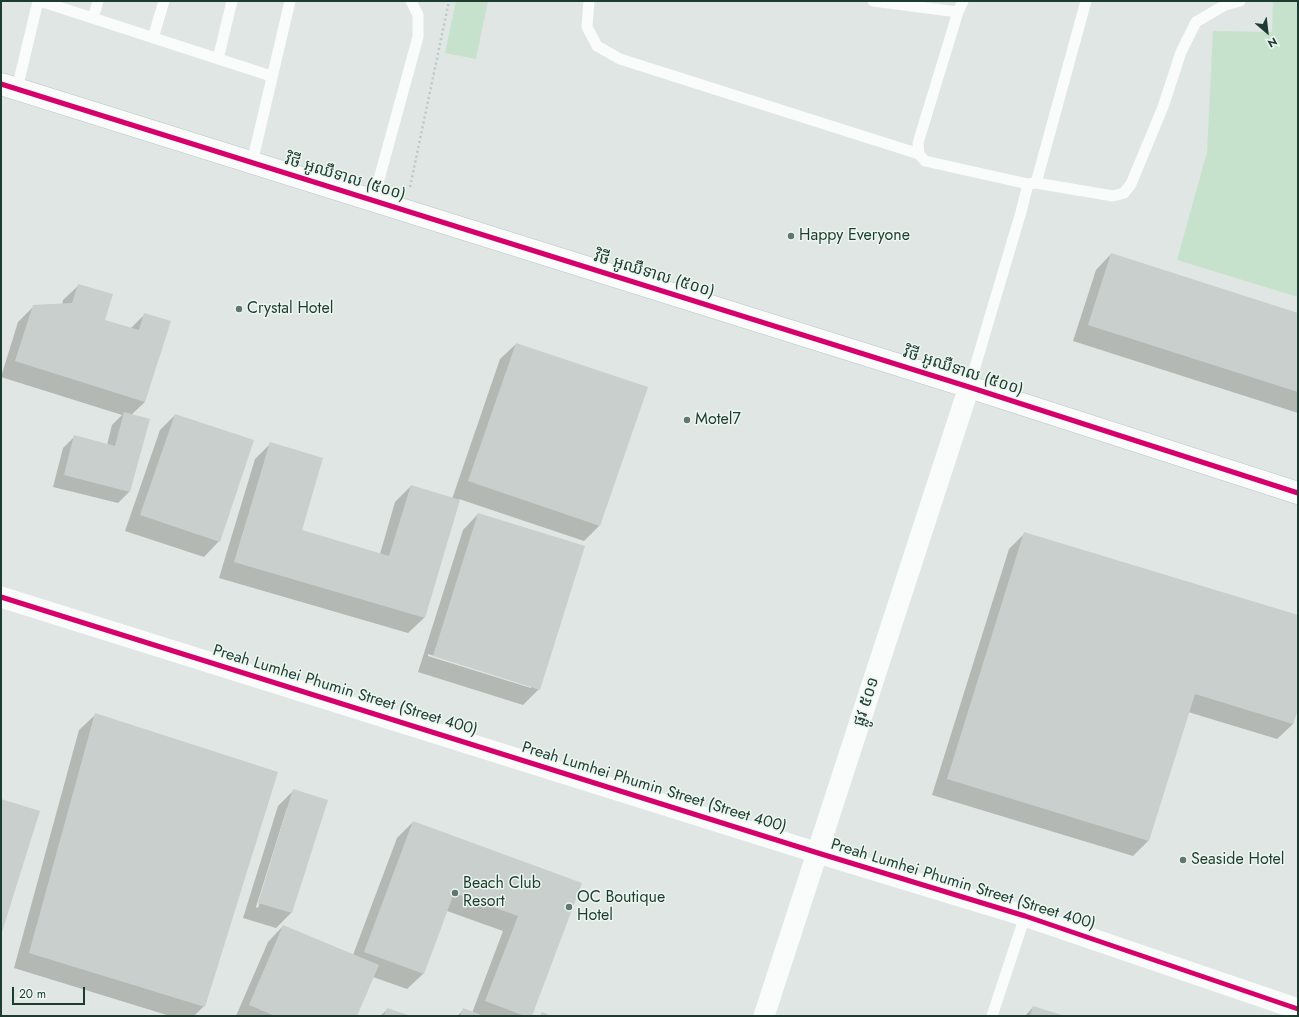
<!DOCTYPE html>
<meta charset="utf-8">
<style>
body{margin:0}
#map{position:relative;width:1299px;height:1017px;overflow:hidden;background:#e0e6e3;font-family:Jost,sans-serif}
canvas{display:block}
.frame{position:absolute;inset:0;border:2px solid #1d3b30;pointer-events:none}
.north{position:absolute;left:1247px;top:12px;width:40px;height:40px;-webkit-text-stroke:3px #edf7f1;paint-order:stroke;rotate:152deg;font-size:11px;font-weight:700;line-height:16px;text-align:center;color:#1d3b30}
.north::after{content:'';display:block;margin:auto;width:14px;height:18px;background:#1d3b30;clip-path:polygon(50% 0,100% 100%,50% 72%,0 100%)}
.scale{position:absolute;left:12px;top:987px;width:73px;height:18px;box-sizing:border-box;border:2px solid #1d3b30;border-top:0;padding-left:5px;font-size:12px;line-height:14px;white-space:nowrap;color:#1d3b30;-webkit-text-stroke:3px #edf7f1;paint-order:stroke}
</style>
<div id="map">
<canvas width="1299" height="1017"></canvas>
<div class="frame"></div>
<div class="north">N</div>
<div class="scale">20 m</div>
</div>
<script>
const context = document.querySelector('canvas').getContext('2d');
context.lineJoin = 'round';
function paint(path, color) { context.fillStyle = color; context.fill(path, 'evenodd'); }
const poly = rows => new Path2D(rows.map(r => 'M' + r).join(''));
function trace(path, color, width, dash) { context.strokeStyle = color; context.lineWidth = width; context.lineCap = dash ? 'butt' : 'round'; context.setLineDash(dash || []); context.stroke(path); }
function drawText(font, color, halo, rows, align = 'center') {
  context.font = font + ' Jost,"Noto Sans Khmer",sans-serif'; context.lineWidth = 3; context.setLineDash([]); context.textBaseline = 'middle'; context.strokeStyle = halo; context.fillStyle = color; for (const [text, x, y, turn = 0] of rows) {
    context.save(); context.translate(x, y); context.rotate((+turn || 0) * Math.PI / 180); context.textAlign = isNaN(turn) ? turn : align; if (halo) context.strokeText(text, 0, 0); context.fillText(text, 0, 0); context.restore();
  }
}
paint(poly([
 [456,1,488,1,476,59,445,53],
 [1273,1,1298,1,1298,297,1177,260,1207,152,1213,31,1272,32]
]), '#c7e2cc');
paint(poly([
 [1111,254,1298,314,1298,413,1073,341,1096,270],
 [79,285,104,320,130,329,145,314,145,402,131,415,129,492,118,503,53,487,63,448,75,436,107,445,112,425,122,415,1,377,18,322,34,306,62,305,63,300],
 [516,344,599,526,584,541,459,499,424,618,408,633,219,578,255,459,270,444,300,530,380,554,395,502,411,486,452,499,500,359],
 [175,415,219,541,204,557,125,531,160,430],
 [478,514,539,689,523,705,418,672,463,530],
 [428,654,531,686,531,688,428,656],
 [1025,533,1298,616,1298,706,1293,724,1277,739,1188,712,1148,841,1133,856,932,795,1009,549],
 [95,715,204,1006,194,1016,170,1016,14,968,79,730],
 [294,790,292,912,276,928,243,918,278,806],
 [287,808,289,808,258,908,256,907],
 [413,822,580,884,530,1016,457,1016,463,1010,472,1013,503,931,447,911,423,974,407,989,373,977,356,1016,236,1016,268,942,283,926,353,955,397,838],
 [1033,1007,1063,1016,1025,1016],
 [388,1009,409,1016,380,1016]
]), '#0003');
paint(poly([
 [1111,253,1298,313,1298,392,1088,325],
 [78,284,113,294,105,320,139,330,144,313,171,321,145,402,15,361,33,305,72,303],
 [516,343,648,387,600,526,468,481],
 [124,412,150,419,130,492,64,475,74,435,115,446],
 [175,414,254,440,220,542,140,515],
 [270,442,323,458,302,530,389,556,411,485,460,500,425,618,234,562],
 [478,513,585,546,540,690,433,656],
 [1024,532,1298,615,1298,709,1293,724,1195,694,1149,841,947,779],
 [95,713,278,772,205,1007,29,953],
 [293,789,328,800,292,913,258,903],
 [1,799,40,811,1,935],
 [413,821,582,883,532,1016,525,1016,485,1001,518,916,454,893,424,974,364,952],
 [283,925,379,965,357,1016,275,1016,249,1005],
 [1033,1006,1065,1016,1030,1016],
 [387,1008,411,1016,384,1016],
 [463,1008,484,1016,460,1016],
 [542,1012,551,1016,540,1016]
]), '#c8cfcc');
const secondary = poly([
 [1,84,969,387,1298,493]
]);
trace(secondary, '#bbc6c1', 23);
trace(poly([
 [410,187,449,1]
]), '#bdc8c4', 2.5, [2, 3]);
trace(poly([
 [40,1,271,76],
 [589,1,587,27,597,46,620,59,919,154],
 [873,1,958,12],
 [963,1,958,12,918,143,919,154,925,161,1028,184],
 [93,18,98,1],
 [153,38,164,1],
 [218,59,232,1],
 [17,89,38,1],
 [252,163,290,1],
 [1036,183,1086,1],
 [373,201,418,37,418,15,411,1],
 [969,387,1021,212,1028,184,1036,183,1113,196,1124,193,1131,184,1163,107,1181,52,1196,22,1225,5,1240,1],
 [992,1016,1025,916]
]), '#fafbfb', 11);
trace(poly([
 [1,597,818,853,1025,916,1298,1009],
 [764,1016,969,387]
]), '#fafbfb', 21);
trace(secondary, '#fafbfb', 22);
trace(poly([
 [1,84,969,387,1298,493],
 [1,597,818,853,1025,916,1298,1009]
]), '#d6006c', 5);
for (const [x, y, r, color] of [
 [791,236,4,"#61776f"],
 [239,309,4,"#61776f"],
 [687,420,4,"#61776f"],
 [1183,860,4,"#61776f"],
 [455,893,4,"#61776f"],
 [569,907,4,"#61776f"]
]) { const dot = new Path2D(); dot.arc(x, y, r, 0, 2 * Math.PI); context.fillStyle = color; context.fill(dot); trace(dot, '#edf7f1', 1.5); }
drawText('16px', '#1d3b30', '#edf7f1', [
 ["វិថី អូឈឺទាល (៥០០)",345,178,17],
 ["វិថី អូឈឺទាល (៥០០)",654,275,17],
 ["វិថី អូឈឺទាល (៥០០)",963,372,18],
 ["Preah Lumhei Phumin Street (Street 400)",345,691,17],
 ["ផ្លូវ ៥០១",867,702,-72],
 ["Preah Lumhei Phumin Street (Street 400)",654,788,17],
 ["Preah Lumhei Phumin Street (Street 400)",963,885,17]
]);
drawText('16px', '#1d3b30', '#edf7f1', [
 ["Happy Everyone",799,236],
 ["Crystal Hotel",247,309],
 ["Motel7",695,420],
 ["Seaside Hotel",1191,860],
 ["Beach Club",463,884],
 ["Resort",463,902],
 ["OC Boutique",577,898],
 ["Hotel",577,916]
], 'left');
</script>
